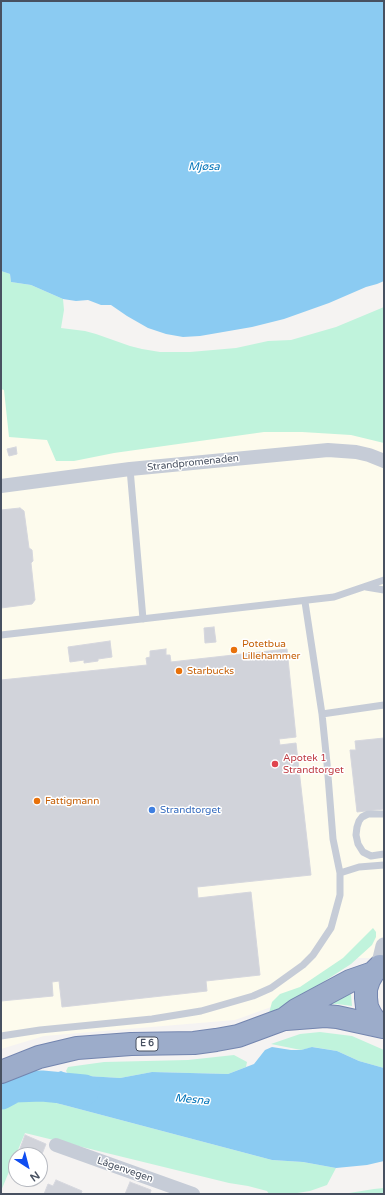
<!DOCTYPE html>
<meta charset="utf-8">
<style>
body{margin:0}
#map{position:relative;width:385px;height:1195px;overflow:hidden;background:#f5f3f2;font-family:"Varela Round",sans-serif}
canvas{display:block}
.frame{position:absolute;inset:0;border:2px solid #485161;pointer-events:none}
.north{position:absolute;left:8px;top:1147px;width:40px;height:40px;box-sizing:border-box;background:#fff;border:1px solid #b6b9c0;border-radius:50%;rotate:144deg;font-size:11px;font-weight:700;line-height:16px;text-align:center;color:#485161}
.north::after{content:'';display:block;margin:auto;width:14px;height:18px;background:#104df1;clip-path:polygon(50% 0,100% 100%,50% 72%,0 100%)}
</style>
<div id="map">
<canvas width="385" height="1195"></canvas>
<div class="frame"></div>
<div class="north">N</div>
</div>
<script>
const context = document.querySelector('canvas').getContext('2d');
context.lineJoin = 'round';
function paint(path, color) { context.fillStyle = color; context.fill(path, 'evenodd'); }
const poly = rows => new Path2D(rows.map(r => 'M' + r).join(''));
function trace(path, color, width, dash) { context.strokeStyle = color; context.lineWidth = width; context.lineCap = dash ? 'butt' : 'round'; context.setLineDash(dash || []); context.stroke(path); }
function drawText(font, color, halo, rows, align = 'center') {
  context.font = font + ' "Varela Round",sans-serif'; context.lineWidth = 3; context.setLineDash([]); context.textBaseline = 'middle'; context.strokeStyle = halo; context.fillStyle = color; for (const [text, x, y, turn = 0] of rows) {
    context.save(); context.translate(x, y); context.rotate((+turn || 0) * Math.PI / 180); context.textAlign = isNaN(turn) ? turn : align; if (halo) context.strokeText(text, 0, 0); context.fillText(text, 0, 0); context.restore();
  }
}
paint(poly([
 [1,373,384,423,384,958,354,958,285,1002,235,1020,44,1036,1,1049]
]), '#fdfbed');
paint(poly([
 [1,271,10,274,11,282,31,285,63,299,64,310,61,328,85,331,96,334,130,346,142,349,160,352,190,352,236,348,268,341,291,340,336,327,384,307,384,443,351,435,302,432,264,432,114,453,74,461,56,461,47,440,9,437,4,390,1,389],
 [373,928,376,932,376,937,372,945,351,964,286,1006,269,1013,272,1002,280,994,300,987,343,958],
 [351,994,352,1006,337,1004,320,1005],
 [320,1032,352,1036,384,1050,384,1068,359,1061,337,1051,313,1047,301,1050,271,1044,300,1034],
 [234,1055,247,1062,246,1067,228,1074,152,1072,120,1078,69,1075,66,1071,68,1067,104,1062,188,1060],
 [28,1093,45,1100,272,1160,303,1162,336,1168,327,1185,310,1191,291,1194,269,1194,267,1191,248,1186,229,1183,25,1133,1,1191,1,1103],
 [384,1188,384,1194,343,1194,374,1189]
]), '#c0f3dc');
paint(poly([
 [1,1,384,1,384,281,377,284,366,287,329,303,284,319,252,327,200,336,183,337,166,334,148,328,127,316,111,305,101,305,88,300,76,301,63,299,31,285,11,282,10,274,1,271],
 [272,1047,291,1050,301,1050,312,1047,337,1051,359,1061,384,1068,384,1161,367,1165,336,1168,303,1162,272,1160,45,1100,42,1086,50,1075,61,1071,70,1075,120,1078,152,1072,228,1074,254,1064,265,1050]
]), '#8bcbf2');
trace(poly([
 [1,1094,14,1087,42,1086,84,1090]
]), '#8bcbf2', 31);
const building = poly([
 [16,447,17,454,9,456,7,449,16,447],
 [20,508,24,511,29,548,32,550,33,561,31,563,35,600,32,604,1,608,1,510,20,508],
 [214,627,216,642,205,643,204,628,214,627],
 [110,641,112,657,98,659,98,661,84,663,84,660,70,662,68,647,110,641],
 [166,649,166,655,170,655,171,662,287,649,296,737,279,739,280,745,296,743,311,875,197,887,198,898,251,892,260,975,206,981,207,991,62,1007,59,981,52,982,53,996,1,1001,1,680,147,665,146,658,150,657,150,651,166,649],
 [384,738,384,809,357,812,350,750,356,750,355,741,384,738],
 [25,1135,46,1144,40,1159,40,1155,18,1154,25,1135],
 [56,1180,82,1191,81,1194,44,1194,48,1184,53,1186,56,1180],
 [130,1182,151,1190,150,1194,125,1194,130,1182]
]);
paint(building, '#d1d3da');
trace(building, '#d6d7de', 1);
const trunk = poly([
 [380,966,373,973,369,980,366,989,366,998,367,1007,371,1015,376,1022,384,1027],
 [286,1019,325,1016,337,1017,383,1027],
 [1,1072,39,1057,77,1048,131,1044,194,1043,216,1040,238,1036,284,1019,296,1010,350,981,373,973]
]);
trace(trunk, '#7385af', 24);
trace(poly([
 [130,469,143,619],
 [366,587,384,590],
 [305,602,322,714,327,763,333,839,340,873,359,867,384,865],
 [1,635,334,597,384,580],
 [322,714,384,705],
 [384,814,368,814,362,817,359,821,357,827,356,835,358,844,363,852,371,856,384,854],
 [1,1036,40,1030,152,1019,201,1011,253,996,271,988,303,965,313,955,331,928,340,895,340,873]
]), '#c6ccd7', 7);
trace(poly([
 [1,486,130,469,328,450,356,452,369,455,384,461],
 [56,1145,193,1194]
]), '#c6ccd7', 14);
trace(poly([
 [379,967,384,946]
]), '#c6ccd7', 17);
trace(trunk, '#9cacca', 22);
for (const [x, y, r, color] of [
 [234,650,4,"#e8710a"],
 [179,671,4,"#e8710a"],
 [275,764,4,"#e0444e"],
 [37,801,4,"#e8710a"],
 [152,810,4,"#3f7fe0"]
]) { const dot = new Path2D(); dot.arc(x, y, r, 0, 2 * Math.PI); context.fillStyle = color; context.fill(dot); trace(dot, '#fff', 1.5); }
for (const [x, y, w] of [
 [147,1044,22]
]) { const box = new Path2D(); box.roundRect(x - w / 2, y - 7, w, 14, 3); context.fillStyle = '#fff'; context.fill(box); trace(box, '#485161', 1); }
drawText('bold 9px', '#485161', null, [
 ["E 6",147,1044]
]);
drawText('10px', '#485161', '#fff', [
 ["Strandpromenaden",193,463,-6],
 ["Lågenvegen",125,1170,19]
]);
drawText('10px', '#c56008', '#fff', [
 ["Potetbua",242,644],
 ["Lillehammer",242,656],
 ["Starbucks",187,671],
 ["Fattigmann",45,801]
], 'left');
drawText('10px', '#be3a42', '#fff', [
 ["Apotek 1",283,758],
 ["Strandtorget",283,770]
], 'left');
drawText('10px', '#366cbe', '#fff', [
 ["Strandtorget",160,810]
], 'left');
drawText('italic 11px', '#0475b9', '#fff', [
 ["Mjøsa",204,167],
 ["Mesna",192,1100,5]
]);
</script>
